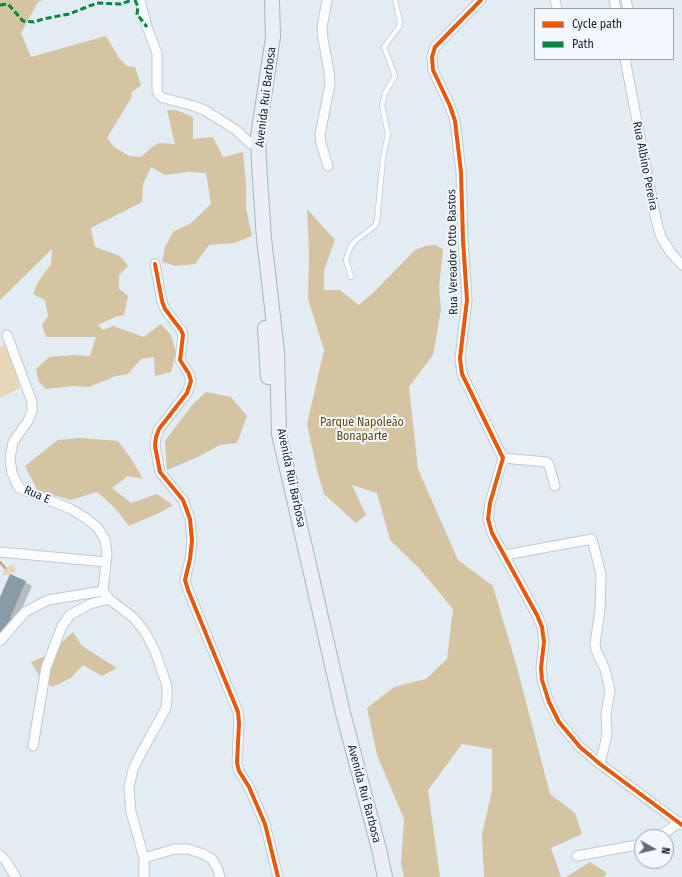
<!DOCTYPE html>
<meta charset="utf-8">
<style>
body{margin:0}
#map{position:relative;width:682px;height:877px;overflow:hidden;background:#e3ecf3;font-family:"Fira Sans Condensed",sans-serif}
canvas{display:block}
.legend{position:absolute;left:534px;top:8px;width:140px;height:52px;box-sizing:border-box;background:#f2f8fd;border:1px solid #9ba3a9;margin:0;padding:5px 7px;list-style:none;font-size:12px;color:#19242c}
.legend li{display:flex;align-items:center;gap:8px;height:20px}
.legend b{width:20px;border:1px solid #9ba3a9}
.north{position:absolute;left:634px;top:829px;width:40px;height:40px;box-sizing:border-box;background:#f2f8fd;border:1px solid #9ba3a9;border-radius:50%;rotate:98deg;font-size:11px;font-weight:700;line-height:16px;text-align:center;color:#19242c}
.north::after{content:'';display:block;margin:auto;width:14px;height:18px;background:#606a72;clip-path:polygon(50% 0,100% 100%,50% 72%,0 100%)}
</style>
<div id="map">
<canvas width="682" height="877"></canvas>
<ul class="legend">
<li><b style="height:5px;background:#e8590c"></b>Cycle path</li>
<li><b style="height:5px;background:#00873e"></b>Path</li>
</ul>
<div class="north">N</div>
</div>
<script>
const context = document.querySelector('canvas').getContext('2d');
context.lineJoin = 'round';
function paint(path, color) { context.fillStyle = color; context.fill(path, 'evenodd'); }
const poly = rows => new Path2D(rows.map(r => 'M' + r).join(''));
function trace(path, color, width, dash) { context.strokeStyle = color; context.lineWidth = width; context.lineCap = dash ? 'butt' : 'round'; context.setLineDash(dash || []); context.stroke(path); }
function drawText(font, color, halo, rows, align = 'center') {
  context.font = font + ' "Fira Sans Condensed",sans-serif'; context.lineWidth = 4; context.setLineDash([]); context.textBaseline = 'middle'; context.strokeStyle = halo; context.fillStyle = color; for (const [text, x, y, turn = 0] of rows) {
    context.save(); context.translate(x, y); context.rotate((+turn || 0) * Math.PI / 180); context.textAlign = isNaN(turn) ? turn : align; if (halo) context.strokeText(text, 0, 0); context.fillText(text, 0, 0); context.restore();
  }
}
paint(poly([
 [6,344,20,388,0,398,0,347],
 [12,565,14,566,16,571,3,576,5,568]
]), '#e7d7b6');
paint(poly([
 [0,0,43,0,38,2,21,33,31,57,106,36,119,58,127,66,135,67,141,85,132,92,131,98,107,138,114,147,129,156,141,157,151,148,159,143,175,144,167,110,176,110,193,117,193,139,213,137,223,157,243,152,246,183,246,208,252,236,234,243,209,245,195,264,175,266,162,262,165,247,173,232,191,223,211,204,206,173,188,172,165,175,151,167,143,184,142,202,91,228,95,247,120,256,128,266,119,275,119,289,128,296,124,315,115,317,98,325,103,330,113,326,144,337,161,324,171,335,176,352,171,372,155,376,154,357,141,359,128,374,116,376,89,387,73,386,46,389,39,382,36,369,49,357,74,355,90,356,96,337,46,337,42,325,48,316,45,300,33,294,38,282,51,264,52,249,0,300],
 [307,209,335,240,324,270,324,290,340,290,359,305,374,292,415,250,425,246,435,245,443,249,439,288,441,310,433,355,409,387,418,469,458,560,493,586,516,664,550,794,575,813,582,834,551,848,561,877,484,877,482,835,492,790,492,749,462,744,428,790,440,877,404,877,401,863,404,819,377,755,367,708,394,687,426,679,447,659,453,609,419,568,390,540,377,493,352,485,366,515,356,523,324,494,317,470,307,424,324,350,308,299,309,254],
 [206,392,231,397,247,416,237,443,220,445,198,457,167,470,165,441,193,404],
 [80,438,118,441,130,457,143,479,128,476,112,488,131,503,157,494,173,505,159,513,129,526,114,507,97,492,71,500,38,491,25,466,58,440],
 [73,632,82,646,117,668,102,676,83,665,71,678,52,687,39,675,31,662,48,655],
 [590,862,607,873,604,877,566,877]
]), '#d4c4a2');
paint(poly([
 [25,582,32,586,16,622,6,636,0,632,0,598]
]), '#0003');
trace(poly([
 [0,562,5,568]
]), '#bea77a', 2.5);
paint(poly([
 [10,574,26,581,10,618,11,619,0,632,0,597]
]), '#8a9ba6');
const service = poly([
 [351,277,346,260,347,256,351,246,356,240,375,226,377,221,383,158,388,134,382,105,385,93,395,76,384,47,399,27,400,22,395,0]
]);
const minor = poly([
 [140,0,147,27,157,53,157,91,159,95,163,98,194,106,206,111,236,130,251,144],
 [327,0,322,27,323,39,329,71,330,84,320,135,321,143,328,166],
 [481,0,435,47,432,57,433,70,450,106,455,121,461,172,463,240,467,300,460,358,462,374,503,458,490,503,488,519,492,533,537,615,542,627,544,642,541,668,542,680,549,702,559,722,580,747,600,764,682,825],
 [555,0,557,9],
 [614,0,616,9],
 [626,0,628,9],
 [625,59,656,220,661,237,671,253,682,265],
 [155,264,162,301,165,309,181,330,183,335,180,360,189,374,191,381,187,393,159,429,156,437,155,446,160,472,183,500,190,519,192,541,190,559,185,580,188,590,238,712,239,723,237,763,239,771,249,787,265,824,278,877],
 [7,335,32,402,32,411,28,421,13,442,10,458,12,473,19,488,71,509,87,519,98,528,105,540,107,553,103,591],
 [503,458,547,462,549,465,555,486],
 [0,552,106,562],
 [505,555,592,539,601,574,600,610,595,644,596,650,605,669,610,690,606,715,607,735,600,764],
 [103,591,109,599,134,618,145,632,155,651,167,686,167,697,166,708,140,755,133,770,129,787,131,812,144,858,144,877],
 [0,641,25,612,48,600,103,591],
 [33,746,46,668,62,626,70,615,90,604,109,599],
 [659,837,680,822],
 [0,855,5,860,16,877],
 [577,856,642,844],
 [144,858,175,849,188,849,203,854,212,859,218,870,220,877]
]);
const primary = poly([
 [272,0,273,37,258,136,259,163,264,239,277,351,279,434,343,713,379,849,385,877],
 [265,328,268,377]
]);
trace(service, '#c1cad2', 6);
trace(minor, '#c1cad2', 11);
trace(primary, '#a8b6c0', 16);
trace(service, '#fbfcfd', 4.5);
trace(minor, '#fbfcfd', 9);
trace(primary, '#e9eff5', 14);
trace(poly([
 [135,0,138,7,137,14,147,27],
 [0,5,8,4,23,21,34,22,43,19,69,14,97,3,121,4,132,0]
]), '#00873e', 3, [6, 3]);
trace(poly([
 [481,0,435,47,432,57,433,70,450,106,455,121,461,172,463,240,467,300,460,358,462,374,503,458,490,503,488,519,492,533,537,615,542,627,544,642,541,668,542,680,549,702,559,722,580,747,600,764,682,825],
 [155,264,162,301,165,309,181,330,183,335,180,360,189,374,191,381,187,393,159,429,156,437,155,446,160,472,183,500,190,519,192,541,190,559,185,580,188,590,238,712,239,723,237,763,239,771,249,787,265,824,278,877]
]), '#e8590c', 4);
drawText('12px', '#19242c', '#f2f8fd', [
 ["Avenida Rui Barbosa",266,97,-83],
 ["Rua Albino Pereira",645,166,79],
 ["Rua Vereador Otto Bastos",453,252,-91],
 ["Avenida Rui Barbosa",291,478,78],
 ["Rua E",37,495,23],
 ["Avenida Rui Barbosa",364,794,75]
]);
drawText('12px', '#634a16', '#f2f8fd', [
 ["Parque Napoleão",362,423],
 ["Bonaparte",362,437]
]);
</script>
